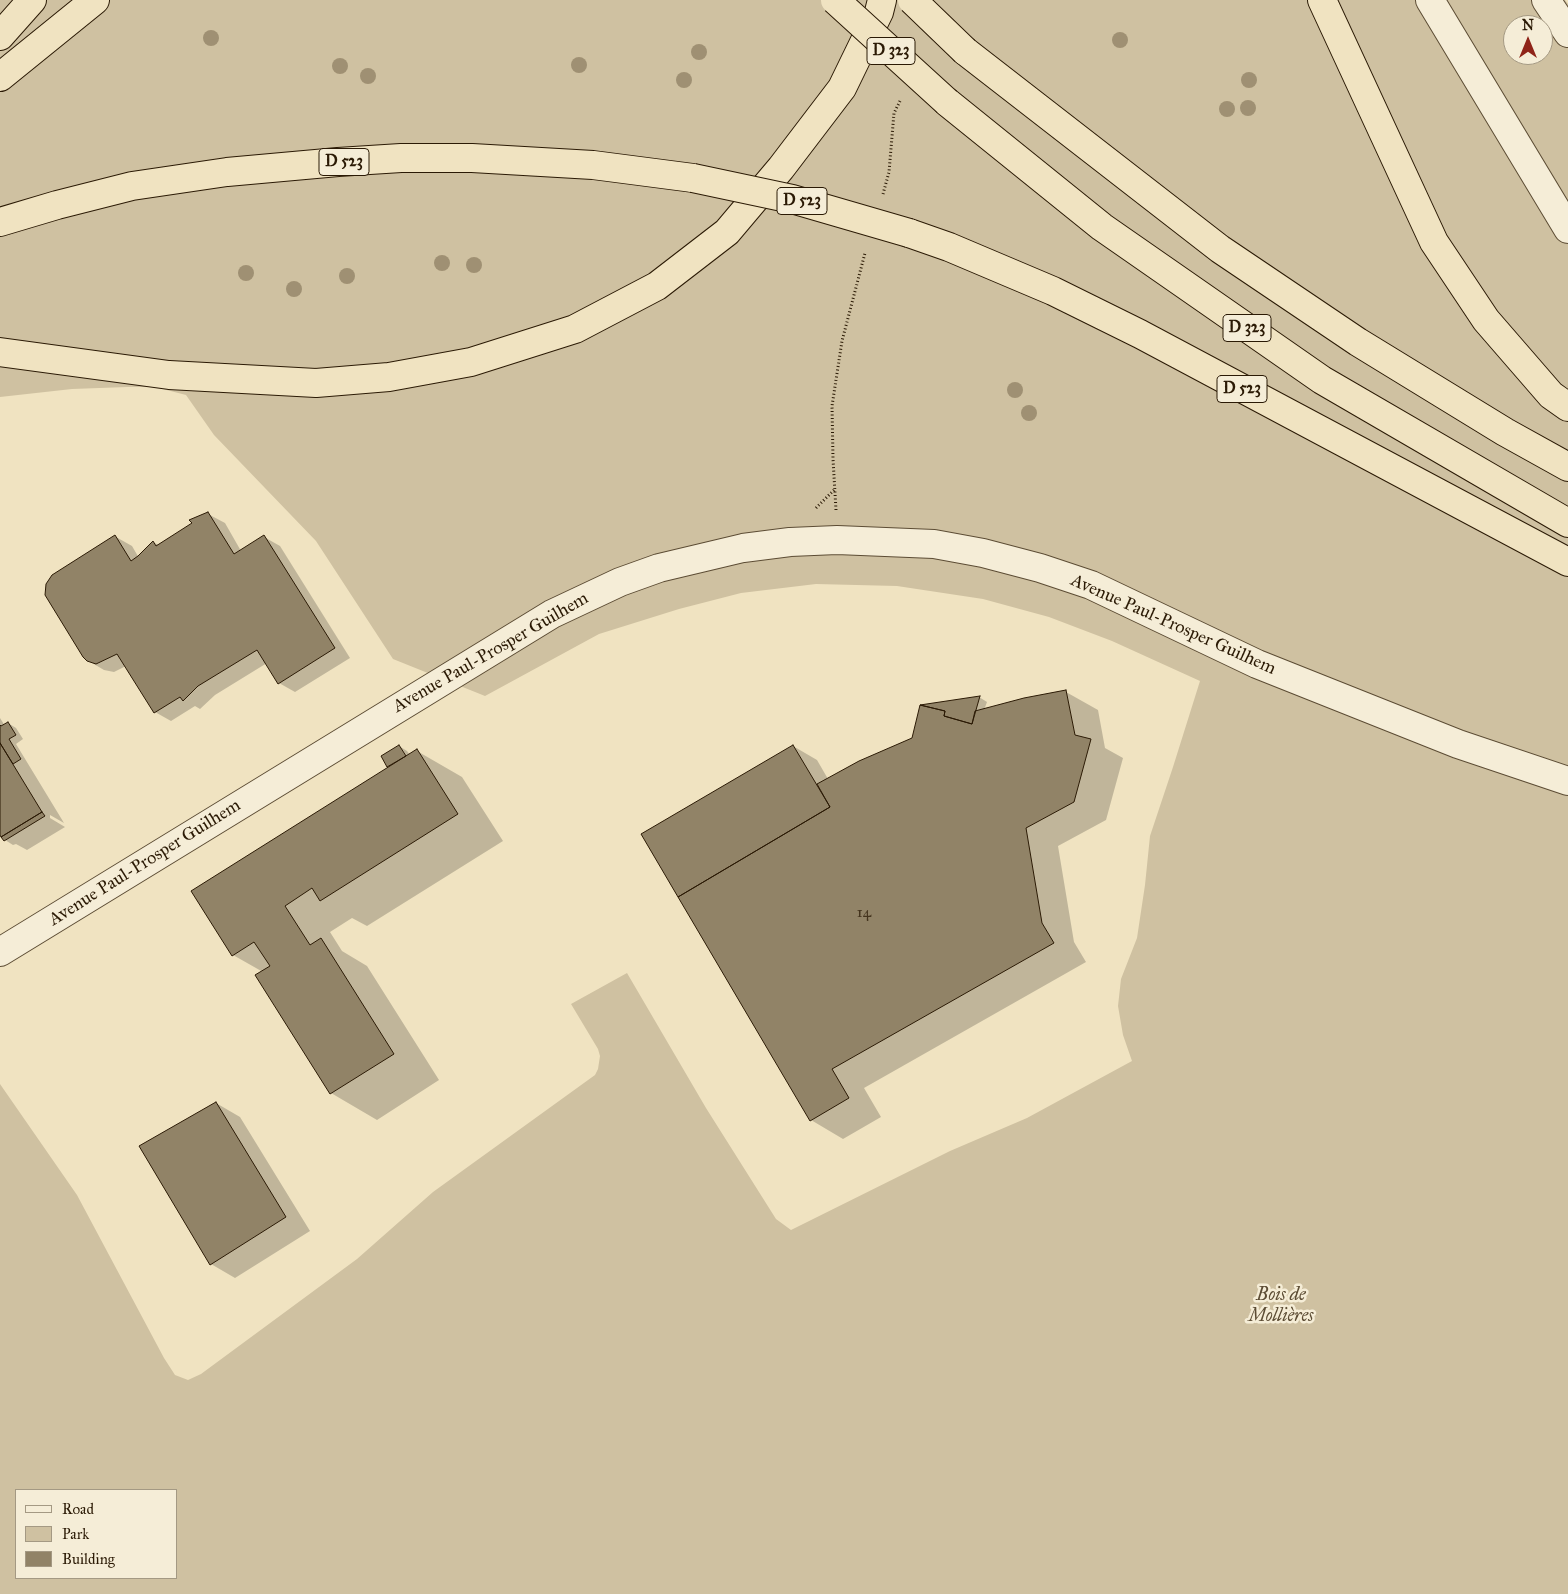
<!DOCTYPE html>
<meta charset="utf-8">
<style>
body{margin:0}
#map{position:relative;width:1568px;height:1594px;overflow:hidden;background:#f0e3c1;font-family:"IM FELL Great Primer",serif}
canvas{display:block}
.legend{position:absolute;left:15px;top:1489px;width:162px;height:90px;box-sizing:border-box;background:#f5edd7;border:1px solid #a49983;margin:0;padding:6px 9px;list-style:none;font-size:15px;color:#2b1a05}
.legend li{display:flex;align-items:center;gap:10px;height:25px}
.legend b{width:25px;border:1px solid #a49983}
.north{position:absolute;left:1503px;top:15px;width:50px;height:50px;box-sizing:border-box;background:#f5edd7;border:1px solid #a49983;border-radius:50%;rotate:0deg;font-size:14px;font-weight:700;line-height:20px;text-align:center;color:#2b1a05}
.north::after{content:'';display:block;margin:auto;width:18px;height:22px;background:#8f2418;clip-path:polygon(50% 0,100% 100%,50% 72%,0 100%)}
</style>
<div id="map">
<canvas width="1568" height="1594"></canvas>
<ul class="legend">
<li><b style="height:6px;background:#f5edd7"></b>Road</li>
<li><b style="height:14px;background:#cfc1a1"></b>Park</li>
<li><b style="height:14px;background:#918367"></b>Building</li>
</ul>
<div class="north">N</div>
</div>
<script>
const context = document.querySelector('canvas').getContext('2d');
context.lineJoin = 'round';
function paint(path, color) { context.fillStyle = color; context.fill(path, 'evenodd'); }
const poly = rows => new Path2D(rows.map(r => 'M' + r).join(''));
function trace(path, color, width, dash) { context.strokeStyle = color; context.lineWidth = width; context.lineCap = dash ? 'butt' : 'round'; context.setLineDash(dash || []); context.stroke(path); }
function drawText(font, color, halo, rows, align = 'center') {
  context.font = font + ' "IM FELL Great Primer",serif'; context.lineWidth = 5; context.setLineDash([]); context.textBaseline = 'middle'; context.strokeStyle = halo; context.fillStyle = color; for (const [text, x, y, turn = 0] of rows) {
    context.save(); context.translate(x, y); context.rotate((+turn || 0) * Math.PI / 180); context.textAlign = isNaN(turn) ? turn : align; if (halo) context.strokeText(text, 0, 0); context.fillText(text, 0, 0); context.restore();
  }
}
paint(poly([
 [0,0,1565,0,1568,4,1568,1594,0,1594,0,1084,77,1195,164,1358,175,1375,188,1380,201,1374,357,1259,433,1192,595,1075,598,1069,600,1056,598,1049,571,1004,627,973,706,1108,776,1219,791,1230,950,1151,1027,1118,1132,1061,1123,1035,1118,1006,1121,979,1137,938,1145,885,1150,836,1173,767,1200,681,1112,641,1049,617,983,599,897,586,816,584,741,593,679,609,599,634,485,696,393,659,316,541,214,435,186,395,155,387,127,387,72,389,0,397],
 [1513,25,1543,25,1543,55,1513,55],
 [16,1490,176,1490,176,1578,16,1578]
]), '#cfc1a1');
paint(poly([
 [208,514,225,523,241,551,264,537,280,546,350,658,295,692,279,683,267,663,215,695,200,709,195,706,171,721,155,712,126,666,114,672,104,670,87,660,116,537,132,546,139,558,153,542,159,545],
 [1066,692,1098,710,1105,748,1123,758,1106,820,1058,846,1074,942,1086,962,864,1088,881,1117,843,1139,811,1120,642,834,793,746,817,760,828,779,913,738,979,697,987,702,984,710],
 [0,718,5,726,8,723,16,728,23,739,16,744,64,823,50,815,50,818,65,827,27,850,16,844,13,845,5,840,0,832],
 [399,746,407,751,410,755,417,751,462,777,503,841,367,926,352,918,330,932,342,951,367,966,439,1080,377,1120,331,1093,263,972,233,955,390,767,388,766],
 [216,1103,240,1117,310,1231,235,1278,211,1264]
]), '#0003');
const building = poly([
 [208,512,234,554,264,535,335,648,278,684,257,650,198,686,183,701,180,697,154,713,117,654,96,664,87,661,83,657,45,595,46,584,52,575,115,535,131,561,138,556,153,541,156,546,192,523,189,520,208,512],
 [1066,690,1075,735,1091,739,1074,802,1026,828,1042,923,1054,943,832,1069,849,1098,810,1121,678,897,830,807,817,784,859,761,912,738,920,705,945,711,944,716,972,724,975,711,1024,698,1066,690],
 [980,696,972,724,944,716,945,711,920,705,980,696],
 [8,722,16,735,9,739,21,759,13,764,0,743,0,725,1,726,8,722],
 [0,743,42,812,1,837,0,835,0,743],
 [399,745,406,756,387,767,381,756,399,745],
 [793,745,830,807,678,897,641,834,793,745],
 [417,749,458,814,320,901,312,888,285,906,310,945,321,938,394,1054,330,1094,255,975,270,966,254,942,232,956,191,891,417,749],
 [42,812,45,816,4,841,1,837,42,812],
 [216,1102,286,1217,210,1265,139,1146,216,1102]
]);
paint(building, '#918367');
trace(building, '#2b1a05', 1);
const minor = poly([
 [1430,0,1568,229],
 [1546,0,1568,33],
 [0,952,552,614,620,582,659,568,743,548,790,542,837,540,934,544,983,553,1040,568,1091,585,1257,664,1458,744,1568,781]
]);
const highway = poly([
 [1322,0,1434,242,1486,320,1551,395,1568,407],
 [0,36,32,0],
 [965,51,1220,249,1358,342,1505,432,1568,467],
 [0,77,95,0],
 [947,102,1102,227,1322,380,1568,523],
 [0,222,57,205,132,186,227,172,338,162,401,158,472,158,593,165,693,178],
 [909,233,949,247,1053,291,1140,334,1568,562],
 [0,352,169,375,316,383,389,377,471,362,575,329,657,286,727,232,781,168,842,88,879,12,882,0]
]);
trace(minor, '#5c4c34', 30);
trace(highway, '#2b1a05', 30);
trace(poly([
 [883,194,889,172,894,113,900,101],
 [816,508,834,490],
 [836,510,833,459,832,406,842,341,865,253]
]), '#2b1a05', 3, [1, 2.5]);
trace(minor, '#f5edd7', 28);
trace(highway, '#f0e3c1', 28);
const highwayBridge = poly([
 [835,0,947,102],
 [912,0,965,51],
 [693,178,792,199,909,233]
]);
trace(highwayBridge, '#2b1a05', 30, []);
trace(highwayBridge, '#f0e3c1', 28);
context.fillStyle = '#9f9073';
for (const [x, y] of [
 [211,38],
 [1120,40],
 [699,52],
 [579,65],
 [340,66],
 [368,76],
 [684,80],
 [1249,80],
 [1248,108],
 [1227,109],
 [442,263],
 [474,265],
 [246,273],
 [347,276],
 [294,289],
 [1015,390],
 [1029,413]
]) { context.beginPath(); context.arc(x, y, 8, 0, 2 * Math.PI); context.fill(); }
drawText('15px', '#44341e', null, [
 ["14",864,913]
]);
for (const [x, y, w] of [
 [891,51,48],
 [344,162,50],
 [802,201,50],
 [1247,328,48],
 [1242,389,50]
]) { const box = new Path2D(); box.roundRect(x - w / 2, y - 13.5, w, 27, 4); context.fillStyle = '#f5edd7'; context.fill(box); trace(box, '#2b1a05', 1); }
drawText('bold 16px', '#2b1a05', null, [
 ["D 323",891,51],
 ["D 523",344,162],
 ["D 523",802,201],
 ["D 323",1247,328],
 ["D 523",1242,389]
]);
drawText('18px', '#2b1a05', '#f5edd7', [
 ["Avenue Paul-Prosper Guilhem",1173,625,24],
 ["Avenue Paul-Prosper Guilhem",491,653,-30],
 ["Avenue Paul-Prosper Guilhem",145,863,-32]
]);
drawText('italic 18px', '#5c4c34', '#f5edd7', [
 ["Bois de",1281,1296],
 ["Mollières",1281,1317]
]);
</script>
